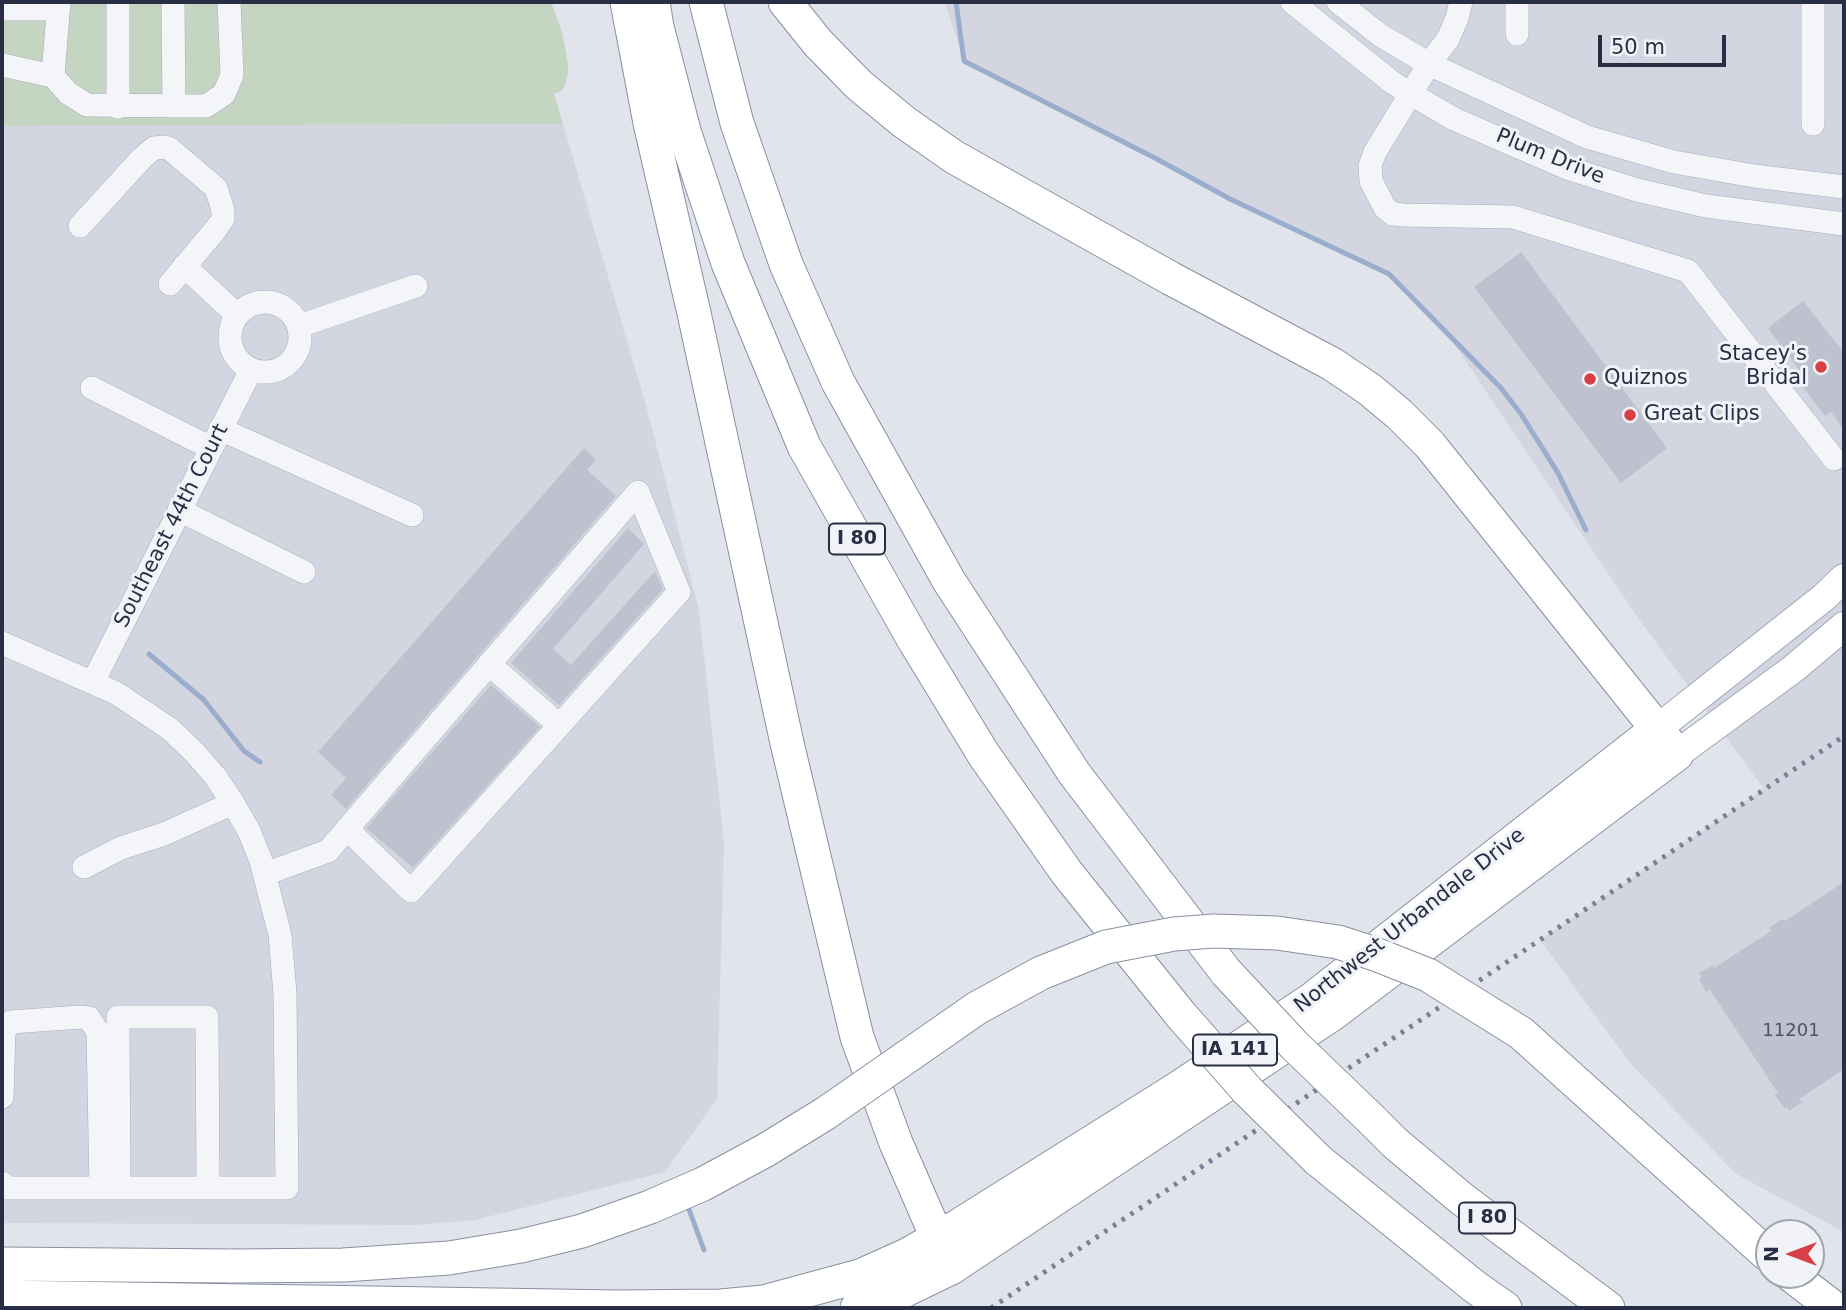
<!DOCTYPE html>
<style>
body{margin:0}
#map{position:relative;width:1846px;height:1310px;overflow:hidden;background:#e1e4eb;font-family:"DejaVu Sans",sans-serif}
canvas{display:block}
.frame{position:absolute;inset:0;border:4px solid #282f44;pointer-events:none}
.north{position:absolute;left:1755px;top:1219px;width:70px;height:70px;box-sizing:border-box;background:#f1f3f8;border:2px solid #a1a5b0;border-radius:50%;rotate:270deg;font-size:19px;font-weight:700;line-height:28px;text-align:center;color:#282f44}
.north::after{content:'';display:block;margin:auto;width:24px;height:32px;background:#d73f44;clip-path:polygon(50% 0,100% 100%,50% 72%,0 100%)}
.scale{position:absolute;left:1598px;top:35px;width:128px;height:32px;box-sizing:border-box;border:4px solid #282f44;border-top:0;padding-left:9px;font-size:21px;line-height:24px;white-space:nowrap;color:#282f44;-webkit-text-stroke:5px #f1f3f8;paint-order:stroke}
</style>
<div id="map">
<canvas width="1846" height="1310"></canvas>
<div class="frame"></div>
<div class="north">N</div>
<div class="scale">50 m</div>
</div>
<script>
const context = document.querySelector('canvas').getContext('2d');
context.lineJoin = 'round';
function paint(path, color) { context.fillStyle = color; context.fill(path, 'evenodd'); }
const poly = rows => new Path2D(rows.map(r => 'M' + r).join(''));
function trace(path, color, width, dash) { context.strokeStyle = color; context.lineWidth = width; context.lineCap = dash ? 'butt' : 'round'; context.setLineDash(dash || []); context.stroke(path); }
function drawText(font, color, halo, rows, align = 'center') {
  context.font = font + ' "DejaVu Sans",sans-serif'; context.lineWidth = 6; context.setLineDash([]); context.textBaseline = 'middle'; context.strokeStyle = halo; context.fillStyle = color; for (const [text, x, y, turn = 0] of rows) {
    context.save(); context.translate(x, y); context.rotate((+turn || 0) * Math.PI / 180); context.textAlign = isNaN(turn) ? turn : align; if (halo) context.strokeText(text, 0, 0); context.fillText(text, 0, 0); context.restore();
  }
}
paint(poly([
 [945,2,1844,2,1844,1232,1736,1174,1630,1063,1540,940,1764,789,1638,618,1450,338,1389,274,1230,199,1155,158,964,61],
 [563,124,646,405,699,610,724,843,717,1099,665,1172,475,1220,417,1225,2,1223,2,126]
]), '#d3d6e0');
paint(poly([
 [2,2,551,2,562,32,568,64,568,73,565,85,561,91,554,94,563,124,2,126]
]), '#c4d5c2');
trace(poly([
 [956,2,964,61,1155,158,1230,199,1389,274,1501,388,1521,414,1558,473,1586,530],
 [149,654,204,700,244,751,260,762],
 [687,1204,704,1250]
]), '#9aadcd', 5);
paint(poly([
 [1521,252,1667,448,1621,483,1474,287],
 [1803,301,1844,353,1844,430,1831,412,1825,416,1802,386,1808,382,1768,328],
 [584,448,596,460,587,470,616,496,346,809,331,795,346,778,318,752],
 [628,528,644,544,553,649,571,665,655,571,663,589,559,705,511,663],
 [491,685,540,727,413,868,366,828],
 [1844,882,1844,1069,1799,1099,1802,1102,1789,1111,1787,1107,1784,1108,1775,1095,1778,1093,1710,990,1706,992,1699,980,1702,977,1699,973,1713,965,1714,968,1771,931,1769,928,1782,919,1785,921]
]), '#bec2ce');
const minor = poly([
 [173,2,174,106],
 [1292,2,1393,83,1411,94,1454,119,1567,168,1637,190,1706,206,1844,224],
 [1338,2,1380,35,1429,64,1587,137,1674,162,1754,176,1844,187],
 [1461,2,1457,18,1448,39,1429,64,1375,152,1370,166,1371,181,1385,208,1393,214,1403,215,1513,217,1688,271,1834,459],
 [1517,2,1517,34],
 [2,9,42,9,59,6],
 [2,65,53,76,68,93,87,105,206,106,224,94,232,75,229,2],
 [53,76,59,2],
 [118,107,118,2],
 [1813,124,1813,2],
 [80,226,142,158,154,148,165,147,170,149,216,188,223,210,223,219,216,229,170,284],
 [184,266,237,315],
 '230 337a35 35 0 1 1 70 0a35 35 0 1 1-70 0Z',
 [299,326,416,286],
 [92,388,211,448],
 [220,429,412,515],
 [179,510,304,572],
 [2,643,116,693,170,729,194,752,215,776,233,803,249,831,261,861,280,935,285,994,287,1188,2,1188,2,1183],
 [489,664,559,725],
 [93,682,251,370],
 [84,867,121,848,164,834,233,803],
 [265,874,328,851,347,829,638,492,679,592,411,891,347,829],
 [2,1097,4,1031,11,1022,80,1017,89,1018,98,1032,101,1188],
 [119,1188,118,1017,207,1017,208,1188]
]);
const major = poly([
 [1657,729,1823,598,1844,578],
 [1677,754,1793,669,1844,626]
]);
const highway = poly([
 [627,2,650,123,694,313,787,743,857,1037,896,1143,946,1258],
 [653,2,657,27,684,131,728,263,804,446,915,642,984,755,1067,873,1181,1015],
 [706,2,737,123,786,264,838,382,949,581,1074,773,1226,972],
 [785,2,818,43,859,85,904,122,954,157,1170,278,1332,364,1369,389,1399,414,1430,445,1677,754,1331,1015,951,1268,891,1297,857,1308],
 [1372,1120,1395,1143,1462,1199,1608,1308],
 [1318,1160,1475,1287,1505,1308],
 [2,1264,233,1266],
 [1791,1275,1834,1308],
 [2,1297,618,1307,721,1306,764,1302,860,1276,907,1255,958,1226,1175,1090,1311,1000,1657,729]
]);
trace(minor, '#aaaeb9', 24);
trace(major, '#9fa6b7', 30);
trace(highway, '#878fa2', 35);
trace(minor, '#f4f5f9', 23);
trace(major, '#fff', 28);
trace(highway, '#fff', 33);
trace(poly([
 [991,1308,1844,736]
]), '#798195', 5, [3.5, 7]);
const highwayBridge = poly([
 [1226,972,1294,1045,1372,1120],
 [1181,1015,1247,1090,1318,1160],
 [233,1266,343,1265,449,1258,521,1246,582,1231,650,1207,703,1184,766,1150,826,1113,977,1008,1041,973,1106,947,1174,934,1214,931,1277,933,1338,942,1375,954,1428,975,1521,1033,1769,1256]
]);
trace(highwayBridge, '#878fa2', 35, []);
trace(highwayBridge, '#fff', 33);
for (const [x, y, r, color] of [
 [1821,367,7,"#d73f44"],
 [1590,379,7,"#d73f44"],
 [1630,415,7,"#d73f44"]
]) { const dot = new Path2D(); dot.arc(x, y, r, 0, 2 * Math.PI); context.fillStyle = color; context.fill(dot); trace(dot, '#f1f3f8', 2.5); }
drawText('18px', '#4e5466', null, [
 ["11201",1791,1031]
]);
for (const [x, y, w] of [
 [857,539,56],
 [1235,1050,84],
 [1487,1218,56]
]) { const box = new Path2D(); box.roundRect(x - w / 2, y - 15.5, w, 31, 5); context.fillStyle = '#f1f3f8'; context.fill(box); trace(box, '#282f44', 2); }
drawText('bold 19px', '#282f44', null, [
 ["I 80",857,539],
 ["IA 141",1235,1050],
 ["I 80",1487,1218]
]);
drawText('21px', '#282f44', '#f1f3f8', [
 ["Plum Drive",1550,157,22],
 ["Southeast 44th Court",172,526,-63],
 ["Northwest Urbandale Drive",1410,921,-38]
]);
drawText('21px', '#282f44', '#f1f3f8', [
 ["Stacey's",1807,355,"right"],
 ["Bridal",1807,379,"right"],
 ["Quiznos",1604,379],
 ["Great Clips",1644,415]
], 'left');
</script>
